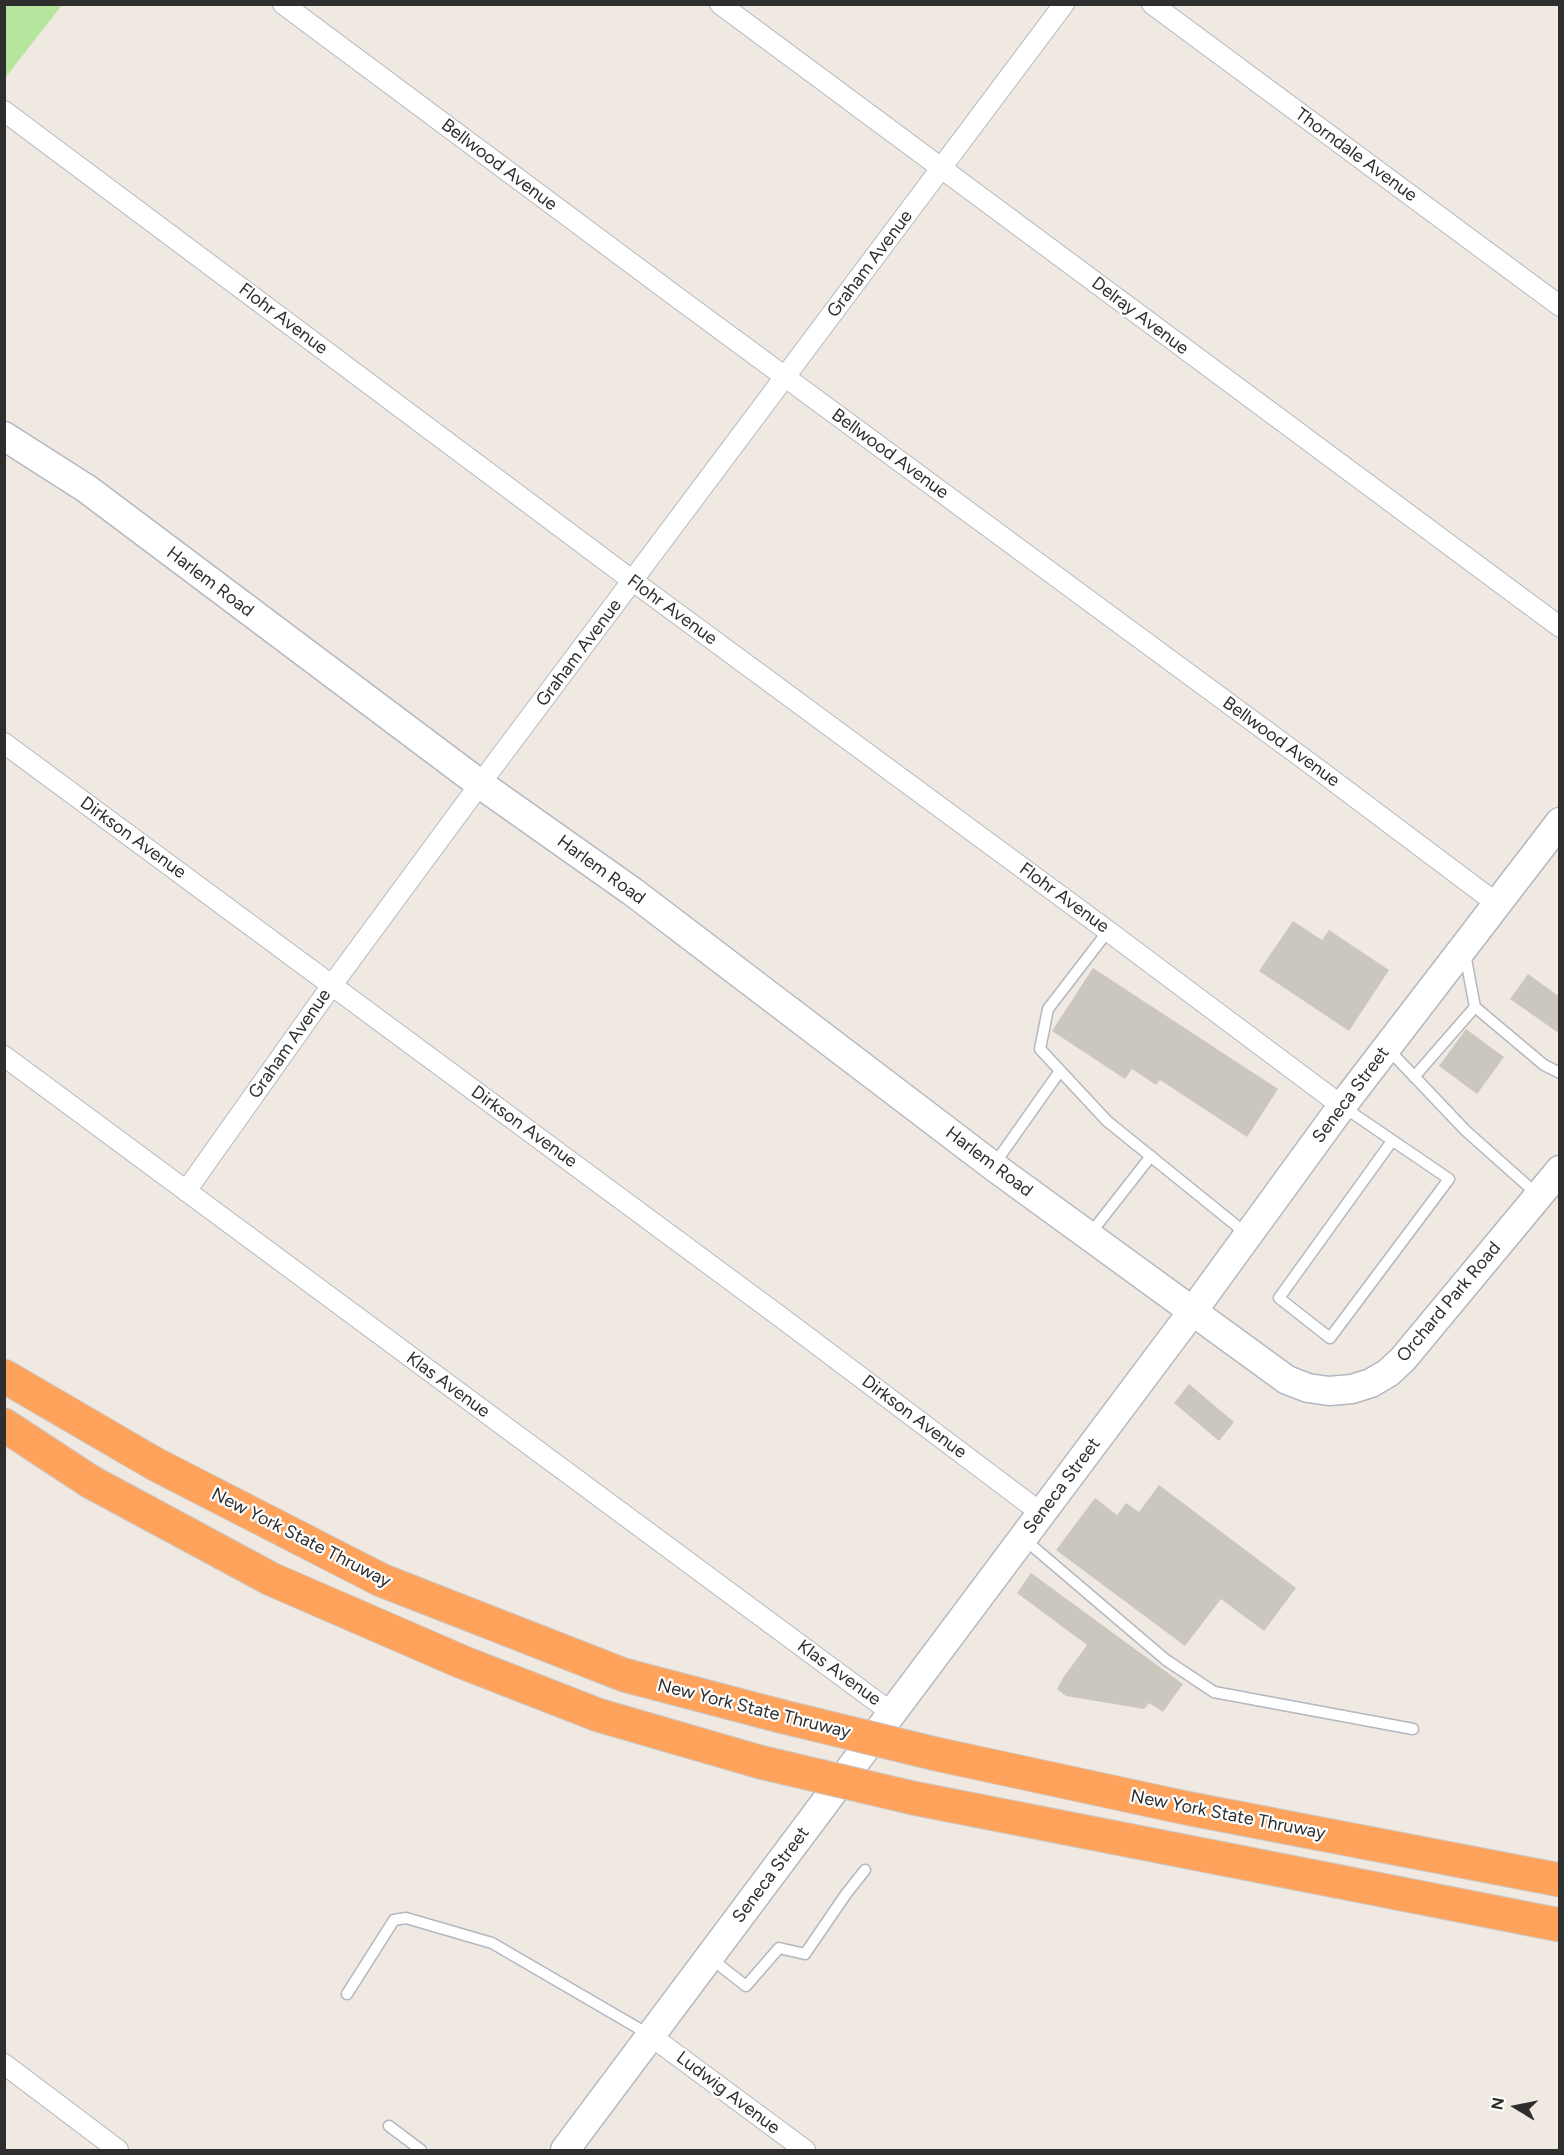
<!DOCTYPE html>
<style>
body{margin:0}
#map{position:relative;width:1564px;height:2155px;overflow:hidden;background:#efe9e1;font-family:Figtree,sans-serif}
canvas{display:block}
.frame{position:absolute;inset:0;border:6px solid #2e2e2e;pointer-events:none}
.north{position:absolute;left:1486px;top:2077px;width:60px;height:60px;-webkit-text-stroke:4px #fff;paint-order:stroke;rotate:280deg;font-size:16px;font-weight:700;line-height:24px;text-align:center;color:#2e2e2e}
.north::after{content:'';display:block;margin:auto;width:21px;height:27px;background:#2e2e2e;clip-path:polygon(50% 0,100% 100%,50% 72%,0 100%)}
</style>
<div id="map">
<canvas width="1564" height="2155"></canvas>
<div class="frame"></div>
<div class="north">N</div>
</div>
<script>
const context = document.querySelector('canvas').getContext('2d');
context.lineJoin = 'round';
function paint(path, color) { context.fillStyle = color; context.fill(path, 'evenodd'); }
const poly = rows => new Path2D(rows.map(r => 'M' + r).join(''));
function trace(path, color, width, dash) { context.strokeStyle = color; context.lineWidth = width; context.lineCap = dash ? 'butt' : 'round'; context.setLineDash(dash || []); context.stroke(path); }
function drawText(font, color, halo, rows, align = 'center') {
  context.font = font + ' Figtree,sans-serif'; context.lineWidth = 4.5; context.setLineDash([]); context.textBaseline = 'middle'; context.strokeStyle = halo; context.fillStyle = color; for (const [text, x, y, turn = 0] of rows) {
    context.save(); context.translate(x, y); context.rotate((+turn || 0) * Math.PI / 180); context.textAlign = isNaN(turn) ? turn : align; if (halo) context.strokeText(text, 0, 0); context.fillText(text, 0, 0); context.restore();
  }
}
paint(poly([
 [5,4,62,5,5,78,4,5]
]), '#b6e59e');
paint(poly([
 [1293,921,1322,940,1329,930,1389,970,1349,1031,1259,971],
 [1093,968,1278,1089,1247,1137,1160,1080,1156,1085,1132,1069,1125,1079,1052,1031],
 [1528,974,1560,997,1560,1034,1510,999],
 [1466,1029,1504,1057,1477,1094,1439,1066],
 [1189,1384,1234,1422,1219,1441,1174,1403],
 [1159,1485,1296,1588,1264,1631,1221,1599,1185,1646,1056,1550,1095,1498,1117,1515,1126,1503,1139,1512],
 [1031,1573,1183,1684,1163,1712,1149,1703,1144,1709,1066,1696,1057,1689,1063,1678,1087,1645,1017,1593]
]), '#cbc7bf');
const lane = poly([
 [1108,931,1048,1009,1040,1049,1107,1121,1248,1235],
 [1475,1007,1544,1065,1560,1073],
 [1388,1049,1466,1131,1538,1195],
 [1414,1077,1475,1007,1465,954],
 [1342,1106,1449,1179,1330,1338,1279,1298,1392,1141],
 [993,1166,1060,1071],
 [1090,1234,1151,1156],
 [1024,1539,1166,1660,1214,1692,1413,1729],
 [709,1957,746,1986,779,1948,805,1954,846,1894,865,1870],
 [347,1994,394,1920,406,1918,492,1943,650,2035],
 [389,2126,421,2150]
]);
const street = poly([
 [283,4,678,298,1323,773,1496,903],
 [720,4,1560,627],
 [1152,4,1560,306],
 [4,111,633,581,1108,931,1342,1106],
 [4,743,786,1321,1041,1513],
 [4,1056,892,1713],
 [186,1191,332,985,480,784,1064,4],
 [651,2036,805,2150],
 [4,2064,118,2150]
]);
const secondary = poly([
 [4,436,87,489,480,784,633,892,993,1166,1287,1380,1308,1388,1329,1391,1352,1389,1371,1383,1388,1373,1403,1359,1560,1170],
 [565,2150,1192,1312,1342,1106,1560,822]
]);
const highway = poly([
 [4,1376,155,1464,381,1580,624,1675,780,1716],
 [4,1425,91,1482,271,1579,462,1662,598,1715,760,1762],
 [936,1754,1186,1808,1560,1880],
 [913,1798,1560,1925]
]);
trace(lane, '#b4b7c1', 13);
trace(street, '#b4b7c1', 22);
trace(secondary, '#b4b7c1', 31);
trace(highway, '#c9c9c9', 35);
trace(lane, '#fff', 10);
trace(street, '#fff', 20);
trace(secondary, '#fff', 28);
trace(highway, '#ffa35c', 33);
const highwayBridge = poly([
 [780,1716,936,1754],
 [760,1762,913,1798]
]);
trace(highwayBridge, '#c9c9c9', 35, []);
trace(highwayBridge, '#ffa35c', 33);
drawText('18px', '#2e2e2e', '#fff', [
 ["Thorndale Avenue",1356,155,36],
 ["Bellwood Avenue",499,165,37],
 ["Graham Avenue",870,264,-53],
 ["Delray Avenue",1140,316,37],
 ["Flohr Avenue",283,319,37],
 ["Bellwood Avenue",890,454,36],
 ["Harlem Road",210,582,37],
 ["Flohr Avenue",672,610,36],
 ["Graham Avenue",579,653,-53],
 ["Bellwood Avenue",1281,742,36],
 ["Dirkson Avenue",133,838,36],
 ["Harlem Road",601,870,36],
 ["Flohr Avenue",1064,898,36],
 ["Graham Avenue",290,1044,-55],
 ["Seneca Street",1351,1095,-53],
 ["Dirkson Avenue",524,1127,36],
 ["Harlem Road",989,1162,37],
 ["Orchard Park Road",1449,1302,-50],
 ["Klas Avenue",448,1385,36],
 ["Dirkson Avenue",914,1417,37],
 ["Seneca Street",1062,1486,-53],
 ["New York State Thruway",301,1538,27],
 ["Klas Avenue",839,1673,36],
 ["New York State Thruway",754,1709,14],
 ["New York State Thruway",1228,1815,11],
 ["Seneca Street",771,1875,-53],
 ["Ludwig Avenue",728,2093,37]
]);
</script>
